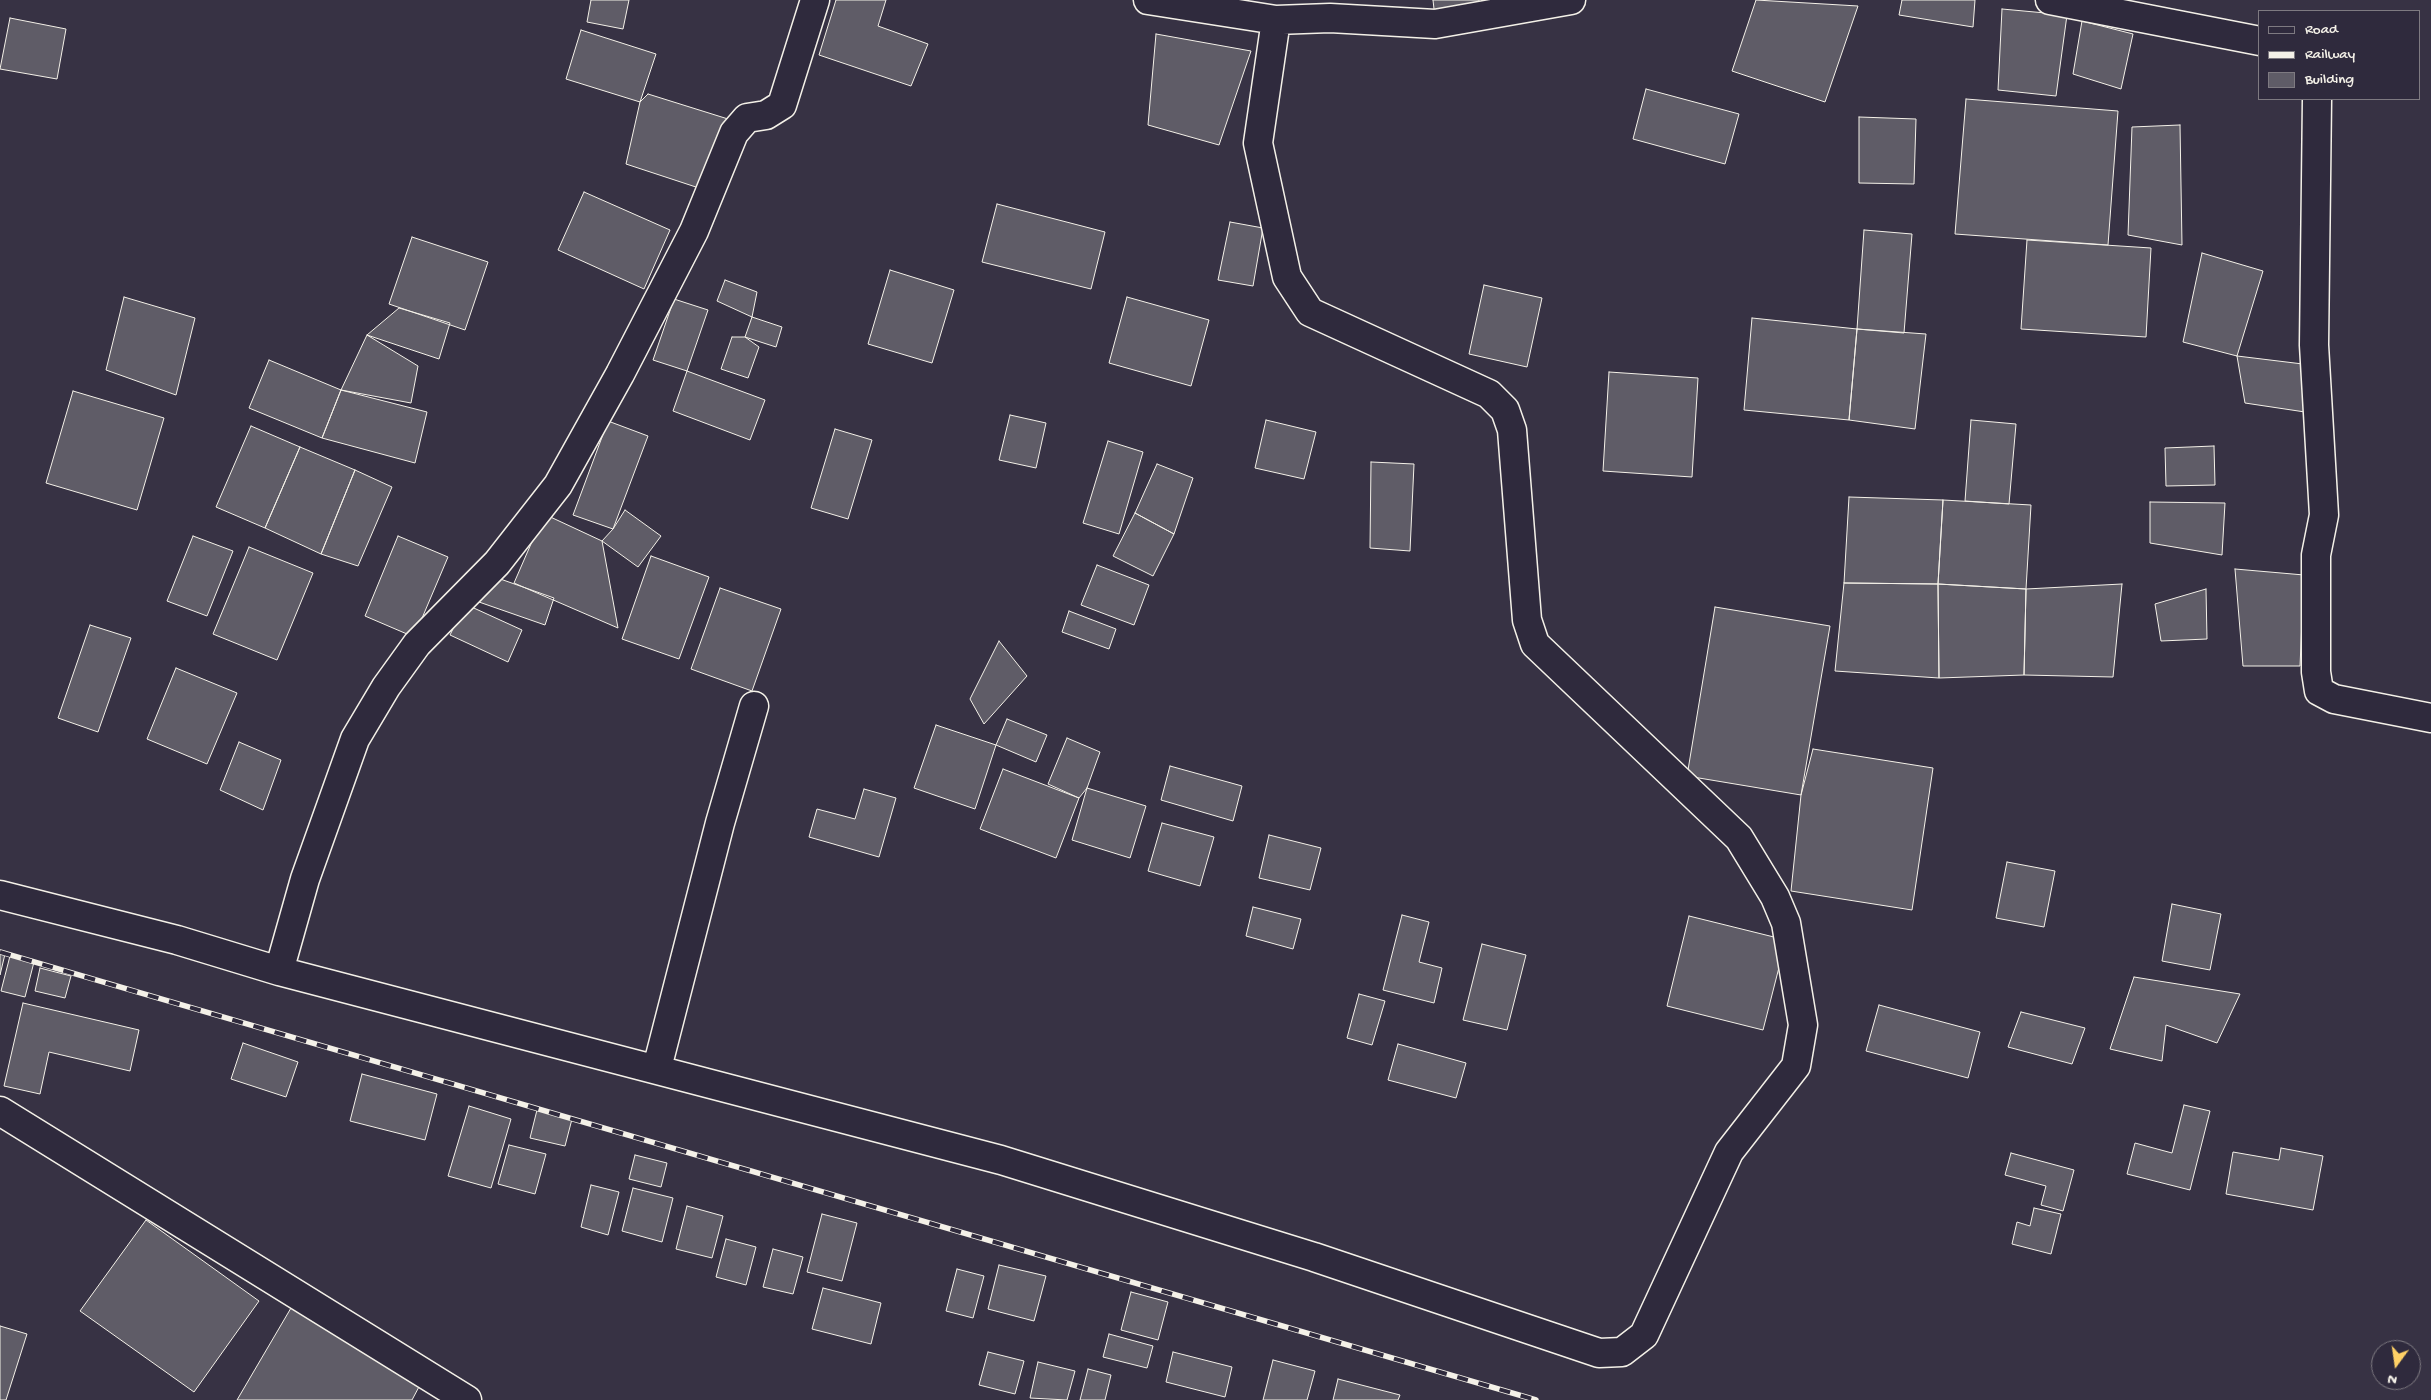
<!DOCTYPE html>
<style>
body{margin:0}
#map{position:relative;width:2431px;height:1400px;overflow:hidden;background:#373244;font-family:"Gochi Hand",sans-serif}
canvas{display:block}
.legend{position:absolute;left:2258px;top:10px;width:162px;height:90px;box-sizing:border-box;background:#2f2a3d;border:1px solid #7e7a81;margin:0;padding:6px 9px;list-style:none;font-size:15px;color:#f4f1e8}
.legend li{display:flex;align-items:center;gap:10px;height:25px}
.legend b{width:25px;border:1px solid #7e7a81}
.north{position:absolute;left:2371px;top:1340px;width:50px;height:50px;box-sizing:border-box;background:#2f2a3d;border:1px solid #7e7a81;border-radius:50%;rotate:194deg;font-size:14px;font-weight:700;line-height:20px;text-align:center;color:#f4f1e8}
.north::after{content:'';display:block;margin:auto;width:18px;height:22px;background:#ffd166;clip-path:polygon(50% 0,100% 100%,50% 72%,0 100%)}
</style>
<div id="map">
<canvas width="2431" height="1400"></canvas>
<ul class="legend">
<li><b style="height:6px;background:#2f2a3d"></b>Road</li>
<li><b style="height:6px;background:#f4f1e8"></b>Railway</li>
<li><b style="height:14px;background:#5f5c67"></b>Building</li>
</ul>
<div class="north">N</div>
</div>
<script>
const context = document.querySelector('canvas').getContext('2d');
context.lineJoin = 'round';
function paint(path, color) { context.fillStyle = color; context.fill(path, 'evenodd'); }
const poly = rows => new Path2D(rows.map(r => 'M' + r).join(''));
function trace(path, color, width, dash) { context.strokeStyle = color; context.lineWidth = width; context.lineCap = dash ? 'butt' : 'round'; context.setLineDash(dash || []); context.stroke(path); }
const building = poly([
 [591,0,629,0,623,29,587,22,591,0],
 [836,0,886,0,878,26,928,44,911,86,819,55,836,0],
 [1433,0,1479,0,1480,12,1435,18,1433,0],
 [1756,0,1858,6,1825,102,1732,71,1756,0],
 [1902,0,1975,0,1973,27,1899,15,1902,0],
 [2002,9,2067,15,2056,96,1998,90,2002,9],
 [10,18,66,29,57,79,0,69,10,18],
 [2082,21,2133,34,2121,89,2073,74,2082,21],
 [581,30,656,54,640,102,566,79,581,30],
 [1156,34,1251,51,1219,145,1148,125,1156,34],
 [1646,89,1739,114,1725,164,1633,139,1646,89],
 [648,94,728,119,705,190,626,164,640,102,648,94],
 [1966,99,2118,111,2108,245,1955,234,1966,99],
 [1859,117,1916,119,1914,184,1859,183,1859,117],
 [2180,125,2182,245,2128,235,2132,127,2180,125],
 [584,192,670,230,644,289,558,250,584,192],
 [997,204,1105,232,1091,289,982,262,997,204],
 [1230,222,1263,228,1253,286,1218,280,1230,222],
 [1864,230,1912,234,1904,333,1857,329,1864,230],
 [412,237,488,262,465,330,389,304,412,237],
 [2027,240,2151,248,2146,337,2021,329,2027,240],
 [2202,253,2263,271,2237,356,2183,342,2202,253],
 [890,270,954,290,932,363,868,344,890,270],
 [725,280,757,292,752,317,717,301,725,280],
 [1484,285,1542,298,1527,367,1469,354,1484,285],
 [124,297,195,318,176,395,106,370,124,297],
 [1127,297,1209,320,1191,386,1109,363,1127,297],
 [674,299,708,310,687,371,653,360,674,299],
 [399,308,450,323,439,359,367,335,399,308],
 [752,317,782,327,776,347,745,337,752,317],
 [1752,318,1857,329,1849,420,1744,410,1752,318],
 [1857,329,1926,334,1915,429,1849,420,1857,329],
 [367,335,418,366,411,403,341,390,367,335],
 [732,337,745,337,759,347,748,378,721,369,732,337],
 [2237,356,2311,365,2305,412,2245,403,2237,356],
 [269,360,341,390,322,438,249,408,269,360],
 [687,371,765,400,750,440,673,411,687,371],
 [1609,372,1698,378,1692,477,1603,471,1609,372],
 [341,390,427,412,415,463,322,438,341,390],
 [73,391,164,418,137,510,46,483,73,391],
 [1010,415,1046,423,1036,468,999,460,1010,415],
 [1266,420,1316,432,1304,479,1255,468,1266,420],
 [1971,420,2016,424,2009,504,1965,501,1971,420],
 [608,421,648,436,613,529,573,515,608,421],
 [251,426,300,447,265,528,216,507,251,426],
 [835,429,872,440,848,519,811,508,835,429],
 [1108,441,1143,452,1119,534,1083,523,1108,441],
 [2214,446,2215,485,2166,486,2165,448,2214,446],
 [300,447,355,470,321,554,265,528,300,447],
 [1371,462,1414,464,1410,551,1370,548,1371,462],
 [1157,464,1193,478,1174,534,1135,513,1157,464],
 [355,470,392,487,358,566,321,554,355,470],
 [1849,497,1943,500,1938,584,1844,583,1849,497],
 [1943,500,2031,505,2026,589,1938,584,1943,500],
 [2150,502,2225,503,2222,555,2150,543,2150,502],
 [625,510,661,536,638,567,602,541,613,529,625,510],
 [1135,513,1174,534,1153,576,1113,556,1135,513],
 [544,514,602,541,618,628,514,583,544,514],
 [193,536,233,551,207,616,167,601,193,536],
 [398,536,448,557,414,637,365,616,398,536],
 [249,547,313,573,277,660,213,634,249,547],
 [651,556,709,577,679,659,622,639,651,556],
 [1097,565,1149,585,1134,625,1081,605,1097,565],
 [2235,569,2304,575,2300,666,2243,666,2235,569],
 [489,575,554,598,545,625,479,602,489,575],
 [1844,583,1938,584,1939,678,1835,671,1844,583],
 [1938,584,2026,589,2024,675,1939,678,1938,584],
 [2122,584,2113,677,2024,675,2026,589,2122,584],
 [720,588,781,609,752,691,691,669,720,588],
 [2206,589,2207,639,2161,641,2155,604,2206,589],
 [465,604,522,630,508,662,450,635,465,604],
 [1715,607,1830,626,1801,795,1687,776,1715,607],
 [1069,611,1116,629,1109,649,1062,632,1069,611],
 [90,625,131,638,98,732,58,718,90,625],
 [999,641,1027,676,984,724,970,699,999,641],
 [176,668,237,693,207,764,147,739,176,668],
 [1007,719,1047,735,1036,762,996,745,1007,719],
 [936,725,996,745,975,809,914,788,936,725],
 [1067,738,1100,752,1087,788,1079,798,1048,784,1067,738],
 [239,742,281,760,263,810,220,790,239,742],
 [1813,749,1933,768,1912,910,1791,891,1801,795,1813,749],
 [1170,766,1242,786,1233,821,1161,800,1170,766],
 [1003,769,1079,798,1056,858,980,829,1003,769],
 [1087,788,1146,806,1130,858,1072,840,1087,788],
 [864,789,896,798,879,857,809,837,817,809,855,819,864,789],
 [1162,823,1214,837,1200,886,1148,871,1162,823],
 [1269,835,1321,848,1310,890,1259,878,1269,835],
 [2007,862,2055,871,2044,927,1996,918,2007,862],
 [2172,904,2221,914,2210,970,2162,961,2172,904],
 [1253,907,1301,919,1293,949,1246,936,1253,907],
 [1402,915,1429,922,1419,962,1442,968,1434,1003,1383,990,1402,915],
 [1689,916,1786,940,1763,1030,1667,1006,1689,916],
 [1482,944,1526,955,1507,1030,1463,1020,1482,944],
 [0,953,5,954,0,975,0,953],
 [10,956,34,962,25,997,1,991,10,956],
 [40,968,71,976,65,998,35,991,40,968],
 [2134,977,2240,994,2217,1043,2166,1025,2162,1061,2110,1049,2134,977],
 [1359,994,1385,1001,1372,1045,1347,1038,1359,994],
 [23,1003,139,1030,130,1071,49,1052,40,1094,4,1086,23,1003],
 [1879,1005,1980,1032,1968,1078,1866,1051,1879,1005],
 [2021,1012,2085,1028,2072,1064,2008,1047,2021,1012],
 [243,1043,298,1062,286,1097,231,1079,243,1043],
 [1398,1044,1466,1063,1456,1098,1388,1080,1398,1044],
 [362,1074,437,1094,425,1140,350,1121,362,1074],
 [2184,1105,2210,1111,2190,1190,2127,1174,2135,1143,2172,1153,2184,1105],
 [469,1106,511,1119,491,1188,448,1176,469,1106],
 [537,1110,572,1119,565,1146,530,1138,537,1110],
 [509,1145,546,1154,535,1194,498,1184,509,1145],
 [2281,1148,2323,1156,2313,1210,2226,1194,2233,1152,2279,1160,2281,1148],
 [2011,1153,2074,1170,2063,1211,2041,1205,2046,1186,2005,1175,2011,1153],
 [635,1155,667,1163,661,1187,629,1179,635,1155],
 [591,1185,619,1192,608,1235,581,1227,591,1185],
 [633,1188,673,1198,662,1242,622,1231,633,1188],
 [687,1206,723,1216,712,1258,676,1249,687,1206],
 [2034,1208,2061,1214,2051,1254,2012,1244,2017,1222,2030,1226,2034,1208],
 [822,1214,857,1223,842,1281,807,1272,822,1214],
 [146,1220,259,1301,194,1392,80,1311,146,1220],
 [726,1239,756,1247,746,1285,716,1277,726,1239],
 [773,1249,803,1257,793,1294,763,1287,773,1249],
 [999,1265,1046,1276,1034,1321,988,1309,999,1265],
 [957,1269,984,1276,973,1318,946,1311,957,1269],
 [823,1288,881,1303,871,1344,812,1329,823,1288],
 [1131,1292,1168,1302,1158,1340,1121,1330,1131,1292],
 [291,1308,421,1383,412,1400,237,1400,291,1308],
 [0,1326,27,1334,6,1400,0,1400,0,1326],
 [1109,1334,1153,1346,1147,1368,1103,1357,1109,1334],
 [988,1352,1024,1361,1015,1394,979,1385,988,1352],
 [1173,1352,1232,1367,1225,1397,1166,1382,1173,1352],
 [1273,1360,1315,1371,1307,1400,1263,1400,1273,1360],
 [1038,1362,1075,1371,1067,1400,1030,1398,1038,1362],
 [1088,1369,1111,1375,1105,1400,1080,1400,1088,1369],
 [1338,1379,1400,1395,1398,1400,1333,1400,1338,1379]
]);
paint(building, '#5f5c67');
trace(building, '#f4f1e8', 1);
const minor = poly([
 [1148,0,1276,20,1330,18,1435,24,1571,0],
 [2050,0,2260,41],
 [2317,99,2314,345,2324,515,2316,555,2316,672,2319,691,2334,699,2431,718],
 [0,895,177,940,279,971,305,879,355,739,386,687,417,644,497,563,558,485,620,374,694,231,734,133,747,118,766,115,782,105,815,0],
 [279,971,1001,1160,1314,1257,1599,1353,1622,1352,1644,1335,1729,1152,1796,1066,1803,1025,1786,923,1775,897,1739,838,1535,644,1527,620,1512,430,1505,410,1489,394,1310,312,1287,277,1258,143,1276,20],
 [657,1068,720,823,754,706],
 [0,1111,467,1400]
]);
trace(minor, '#f4f1e8', 31);
trace(minor, '#2f2a3d', 28);
const rail = poly([
 [0,952,1536,1400]
]);
trace(rail, '#f4f1e8', 5.5);
trace(rail, '#2f2a3d', 4, [11]);
</script>
